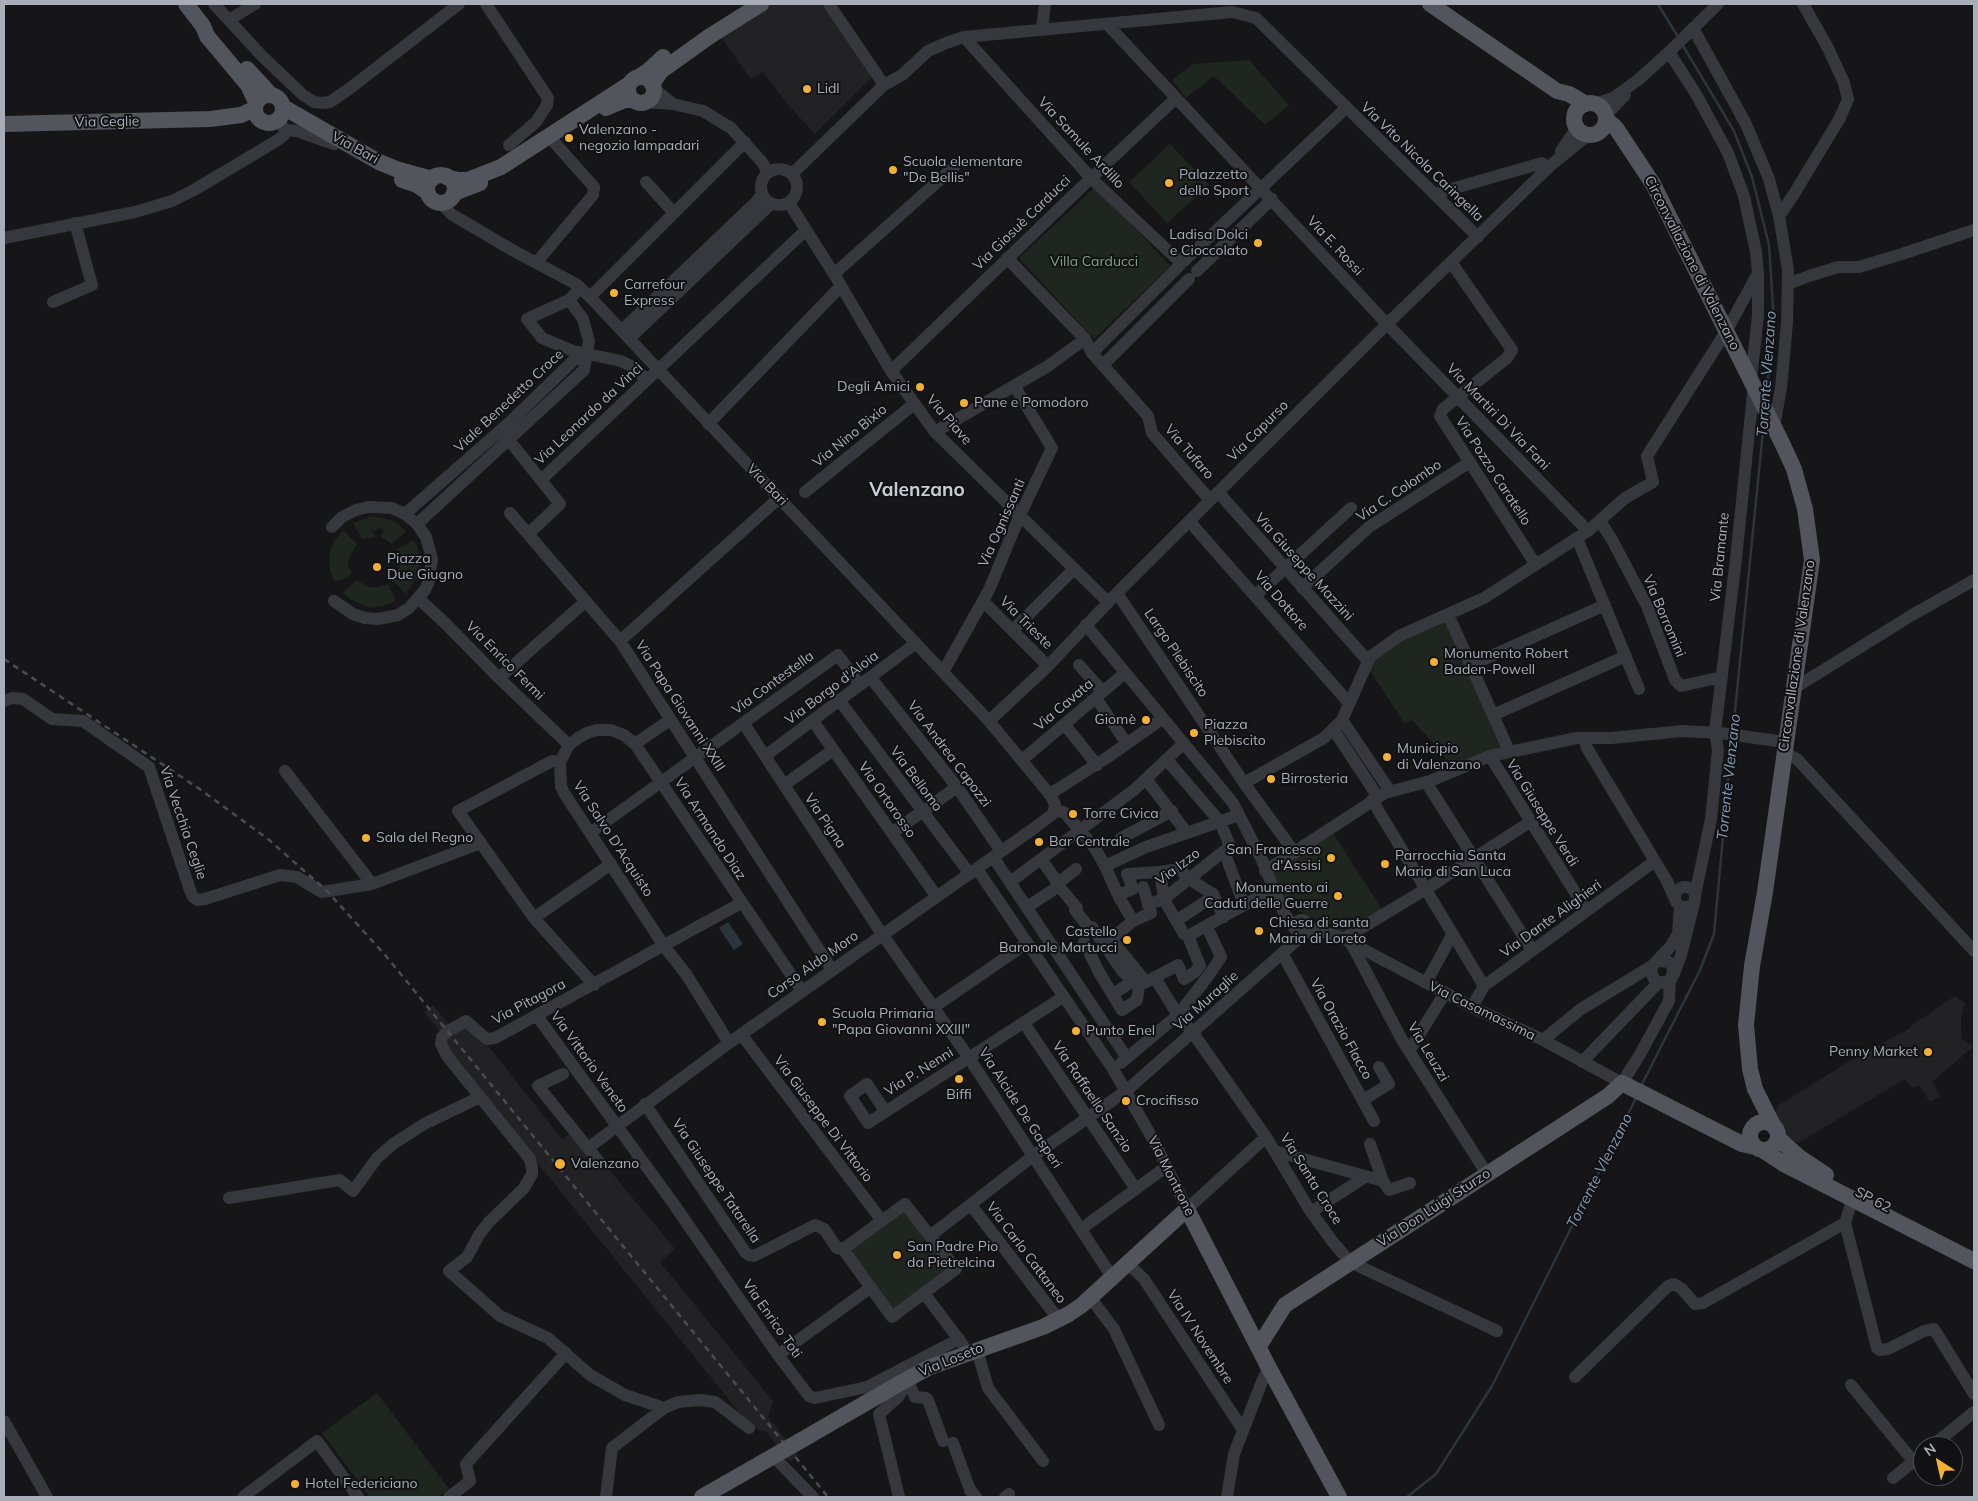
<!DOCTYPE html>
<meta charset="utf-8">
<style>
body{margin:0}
#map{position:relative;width:1978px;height:1501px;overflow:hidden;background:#161618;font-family:Mulish,sans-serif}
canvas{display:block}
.frame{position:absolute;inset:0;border:5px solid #a8adb8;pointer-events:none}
.north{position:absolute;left:1913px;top:1436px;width:50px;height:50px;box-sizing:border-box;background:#111113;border:1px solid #4d4f55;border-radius:50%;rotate:325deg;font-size:14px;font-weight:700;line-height:20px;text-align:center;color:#a8adb8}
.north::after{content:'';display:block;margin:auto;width:18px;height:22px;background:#f2b134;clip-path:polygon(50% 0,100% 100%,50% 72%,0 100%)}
</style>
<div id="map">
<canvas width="1978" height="1501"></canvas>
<div class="frame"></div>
<div class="north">N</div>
</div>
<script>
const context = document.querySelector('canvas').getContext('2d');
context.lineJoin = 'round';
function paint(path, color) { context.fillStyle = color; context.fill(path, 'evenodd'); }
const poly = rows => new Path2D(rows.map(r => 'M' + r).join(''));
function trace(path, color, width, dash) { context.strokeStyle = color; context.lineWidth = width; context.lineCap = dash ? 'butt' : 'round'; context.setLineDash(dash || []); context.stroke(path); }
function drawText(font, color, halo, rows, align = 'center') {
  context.font = font + ' Mulish,sans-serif'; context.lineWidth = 4; context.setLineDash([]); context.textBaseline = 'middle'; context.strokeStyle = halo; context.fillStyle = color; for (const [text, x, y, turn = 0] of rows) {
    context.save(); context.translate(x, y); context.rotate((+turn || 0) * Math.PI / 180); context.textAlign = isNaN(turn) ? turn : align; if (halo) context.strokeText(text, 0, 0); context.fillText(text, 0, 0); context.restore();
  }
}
paint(poly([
 [771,4,824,4,874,75,815,134,789,106,763,72,751,79,720,36],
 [1955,996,1965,1003,1961,1019,1961,1038,1973,1047,1932,1082,1940,1096,1930,1102,1919,1085,1912,1088,1905,1079,1798,1143,1786,1135,1775,1113,1779,1105,1848,1062,1910,1028,1912,1025],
 [433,1005,455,1032,466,1027,482,1044,486,1043,562,1139,569,1134,587,1156,585,1158,596,1171,605,1165,675,1249,660,1262,773,1401,768,1417,798,1455,790,1462,766,1432,751,1427,446,1050,445,1038,424,1012]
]), '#222225');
paint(poly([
 [1249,60,1289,105,1265,125,1214,76,1186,98,1172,80,1193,64],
 [1170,144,1209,185,1167,223,1129,182],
 [1096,186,1170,266,1094,339,1019,258],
 [371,516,384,518,395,522,406,531,392,544,380,536,384,532,381,528,372,531,376,537,362,539,353,523],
 [343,530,357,544,350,556,348,564,352,574,345,579,334,581,330,571,330,552,333,543],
 [414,540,420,554,419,575,406,594,392,580,397,574,399,567,400,558,396,550],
 [357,580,368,587,378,587,388,584,396,601,384,606,370,608,350,599,343,593],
 [1448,614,1509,751,1455,770,1437,747,1412,720,1405,724,1369,669,1370,657],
 [1333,833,1383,911,1343,931,1294,909,1281,900,1272,873],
 [905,1204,956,1269,892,1317,843,1249],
 [377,1393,449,1489,438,1497,370,1497,322,1433]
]), '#1e261f');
paint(poly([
 [728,922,743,944,734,950,719,928]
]), '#2c353c');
trace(poly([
 [1658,4,1678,37],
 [1682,44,1734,131,1752,177,1769,245,1774,323,1766,395],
 [1733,731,1764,421],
 [1641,1086,1700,970,1714,934,1732,739],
 [1407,1497,1436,1474,1492,1386,1637,1096]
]), '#2c353c', 2.5);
trace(poly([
 [214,4,262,56,303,95,314,102,323,103,330,102,349,89,459,4],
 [486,4,548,98,547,105,536,122,509,145],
 [829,4,884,85],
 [229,20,255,4],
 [1107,24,1387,324,1588,531],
 [1693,28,1746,124,1769,179,1779,216,1788,270,1787,323,1781,388,1774,427],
 [1042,30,1045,4],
 [964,37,1091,178,1181,263],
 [1669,52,1696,94,1728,153,1744,196,1756,252,1758,273,1758,315,1751,380],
 [653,88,673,104],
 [644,102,673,104,703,111,731,128,762,162,768,173],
 [1595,104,1613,98,1638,80,1669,52,1718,4],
 [1606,115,1625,95],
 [278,120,285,130],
 [285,130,297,131,334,144],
 [1561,151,1577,128],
 '761 187a18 18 0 1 1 36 0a18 18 0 1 1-36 0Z',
 [792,174,884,85,902,75,928,51,946,43,964,37,1232,12,1256,18,1478,237],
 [646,182,674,213],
 [1434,194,1542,163,1548,168],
 [441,203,451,214,514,251,576,284,590,297,989,721,1051,796,1055,804,1054,813,1033,829,729,1043,588,1148],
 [789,203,834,274,891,371,935,432,1108,602],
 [1779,216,1794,194,1840,118,1848,99,1844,83,1828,48,1803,4],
 [4,238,135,212,172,201,194,190,278,140,284,135,285,130],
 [1007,258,1085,339,1092,353,1148,416,1152,433,1210,500],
 [1184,261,1346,108],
 [1451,262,1512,350,1507,358,1443,409,1440,416,1536,565],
 [536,263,593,195,594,187,554,142],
 [1197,271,1272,199],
 [834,274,954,167],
 [1788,284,1809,276,1838,267,1859,267,1902,254,1974,230],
 [590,297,745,142],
 [569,300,527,319,542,338,573,351,621,361,633,367,647,380],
 [53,302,92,285,75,223],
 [622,330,756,202,762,194],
 [630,338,771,204],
 [1092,353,1180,265],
 [1103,365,1189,279],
 [891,371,1091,178,1175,99],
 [708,424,841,286],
 [501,430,560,504,528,534,620,641,832,970],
 [935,432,1048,366,1085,339],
 [541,480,806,230],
 [805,492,914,404],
 [1218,492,1368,661],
 [510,513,528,534],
 [405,514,510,422,574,360,587,354],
 [1189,521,1349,703],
 [1600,521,1611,538,1647,606,1675,680,1681,686,1722,677],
 [417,524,584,370,589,341,583,319,569,300,580,288],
 [332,527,342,517,356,510,369,507,392,508,405,514,417,524,426,537,432,559,429,581,425,590,409,608,398,615,378,619,365,618,353,614,334,601],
 [1577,538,1639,689],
 [1302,588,1369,527,1470,462],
 [1117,593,1244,783,1295,853],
 [1256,595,1351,508],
 [419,599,445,623,499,678,569,745],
 [983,601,1048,666],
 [1448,614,1509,751],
 [1086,625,1233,803,1261,858,1284,913,1295,929],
 [1013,630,1074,569],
 [620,641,779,498],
 [1079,665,1103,692],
 [1471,665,1605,605],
 [943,672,989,590,1020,515,1052,448,1015,387],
 [499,678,586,601],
 [871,678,957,787,1001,851],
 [1793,689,1912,615,1974,580],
 [1096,698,1127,744],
 [839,700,970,874],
 [4,701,12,698,23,699,52,719,83,721,149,767,190,890,193,897,198,900,205,899,280,875,297,877,322,892,372,884,481,843],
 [1493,715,1626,656],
 [1342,720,1390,791],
 [813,721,937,897],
 [989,721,1048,666,1117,593,1387,324,1551,165,1588,135],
 [744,724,882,934,969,1058,1112,1277],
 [1065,725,1097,765],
 [1333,729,1378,797],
 [1584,738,1587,748,1667,881,1674,897],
 [635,744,670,720],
 [1784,752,1797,759,1974,951],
 [765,756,916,643],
 [1490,756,1586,910],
 [1022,760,1125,673],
 [1167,760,1220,822,1230,846,1224,851,1244,905],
 [560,762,552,761,458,811,534,918,594,985],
 [285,771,372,884],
 [1146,779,1187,833],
 [1426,782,1532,950],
 [1244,783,1324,738,1342,720,1370,657,1399,636,1484,598,1588,531,1625,498,1653,482,1647,456,1727,330,1758,273],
 [784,785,833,750],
 [1050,794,1108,757,1163,718],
 [1372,800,1484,986],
 [1054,809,1065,813,1095,848,1105,866,1119,897,1133,921],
 [590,833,838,655,860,685],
 [892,833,957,787],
 [1121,838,1172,811],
 [993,857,1127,1058],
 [1041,859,1055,879,1057,884,1077,908,1075,910,1090,929,1092,927,1123,972,1139,986],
 [1105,866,1146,847,1239,815],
 [977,869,1113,1069,1155,1143,1187,1209,1266,1137],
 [1265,871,1385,793,1430,781,1490,756,1577,738,1611,738,1683,731,1720,733,1785,742],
 [1160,872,1163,893,1167,905,1184,934,1188,936],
 [1010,882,1134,790,1184,743],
 [1057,884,1076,869],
 '1675 897a10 10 0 1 1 20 0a10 10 0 1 1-20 0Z',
 [1118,895,1133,889,1127,874,1160,872,1180,869,1189,879,1213,894,1224,917],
 [1695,895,1711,819,1718,750,1715,732,1736,559,1754,384],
 [741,903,495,1038,487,1039,484,1037,466,1021,448,1031,442,1037,441,1044,447,1056,530,1159,532,1168,532,1174,524,1188,488,1223,479,1235,467,1257,449,1271,500,1316,548,1338,590,1375,625,1395,664,1408,678,1402,701,1400,715,1402,749,1428],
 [1148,905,1165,898,1224,851],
 [1027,907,1059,886],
 [534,918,611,864],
 '1295 927a7 7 0 1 1 14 0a7 7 0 1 1-14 0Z',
 [1177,920,1214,896],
 [1309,928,1338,936,1472,1007,1543,1040,1622,1083,1639,1056,1669,1001,1670,980],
 [1188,936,1273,889],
 [1111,939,1146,982,1178,965,1184,979,1195,972,1200,966,1188,936],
 [1343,939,1426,889,1530,822],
 [1084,942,1100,974,1122,1010,1137,1000,1139,986,1146,982],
 [1351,943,1402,1040,1487,1174],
 [1109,947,1111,939,1133,921,1151,913,1143,887],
 [1282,953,1374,1121],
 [1659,961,1669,962,1673,967,1672,978,1665,983,1655,981,1651,972,1652,966,1671,946,1678,934,1680,906],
 [1674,974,1681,955,1695,899],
 [1155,978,1178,1015,1193,1033,1266,1137,1309,1209,1332,1241,1350,1262,1497,1331],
 [1426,983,1452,935],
 [1113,994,1133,981],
 [934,1007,1027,943],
 [1472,1007,1484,986,1655,861],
 [537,1016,673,1203,778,1355,809,1396,815,1398,867,1387,959,1339],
 [1024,1023,1136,1189],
 [741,1034,882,1221],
 [1543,1040,1581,1009,1652,966],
 [729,1043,686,974,664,946,564,793,561,786,560,762,569,745,578,738,587,733,597,730,611,730,624,735,635,744,802,991],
 [1409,1051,1445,993],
 [1582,1062,1658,983],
 [1121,1063,1178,1015,1209,975,1221,957,1207,927],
 [563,1074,538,1086,600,1163],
 [1363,1100,1389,1084,1379,1067],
 [645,1104,745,1252,749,1255,754,1256,815,1225,824,1229,837,1248,843,1249],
 [885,1111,867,1084,850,1096,868,1123,1063,997],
 [1370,1144,1383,1181],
 [1274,1151,1383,1181,1389,1190,1410,1183],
 [229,1198,340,1180,353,1191,377,1158,393,1144,424,1124,480,1097],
 [1853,1198,1845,1223,1877,1348,1880,1350,1888,1349,1924,1331,1934,1329,1974,1394],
 [905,1204,956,1269,892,1317,843,1249,905,1204],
 [971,1205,1059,1320],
 [1311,1212,1365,1177],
 [1081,1229,1166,1167],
 [930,1236,1033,1156,1126,1091,1305,933],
 [1127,1263,1144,1279,1243,1430],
 [924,1293,963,1345],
 [1090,1297,1114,1329,1159,1425],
 [977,1350,988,1388,1043,1461],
 [778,1355,870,1288],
 [1575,1377,1668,1286,1674,1284,1682,1289,1695,1304,1703,1303,1845,1223],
 [907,1379,915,1397,926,1398,928,1400,943,1441],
 [1851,1385,1913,1461],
 [4,1421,47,1497],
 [953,1443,970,1490,976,1497],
 [1932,1446,1974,1412],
 [773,1456,813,1497],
 [1893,1478,1923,1454],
 [243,1497,317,1441,358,1497],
 [449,1497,470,1481,466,1464,566,1353],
 [606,1497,612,1448,664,1408],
 [899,1497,879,1414,899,1396,902,1390,902,1382],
 [1005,1497,1009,1494],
 [1227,1497,1234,1454,1263,1379,1269,1368]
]), '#37383d', 12);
trace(poly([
 [186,4,203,26,207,36,248,85,256,102],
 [1430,4,1557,91,1569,94,1586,104],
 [247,69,270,94],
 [639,77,648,71,663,57],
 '628 90a13 13 0 1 1 26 0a13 13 0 1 1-26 0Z',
 [652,84,661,71,710,36,761,4],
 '255 109a14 14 0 1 1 28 0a14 14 0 1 1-28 0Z',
 '1574 119a16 16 0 1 1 32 0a16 16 0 1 1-32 0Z',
 [283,107,379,162,396,169,432,179],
 [606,108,625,100,633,100],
 [1606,119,1616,128,1653,184,1782,443,1794,469,1805,509,1812,560,1765,892,1752,966,1746,1025,1750,1069,1755,1089,1774,1127],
 [4,124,210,119,241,115,254,109],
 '427 189a14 14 0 1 1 28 0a14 14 0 1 1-28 0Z',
 [446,177,458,180,468,180,501,167,628,85],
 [402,180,417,185,427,192],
 [454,193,480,183],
 '1750 1136a14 14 0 1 1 28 0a14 14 0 1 1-28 0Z',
 [1778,1138,1799,1157,1826,1175],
 [1764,1151,1784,1164,1974,1261],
 [1259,1346,1285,1305,1608,1096,1622,1083,1742,1144,1755,1147],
 [800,1441,902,1382,930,1367,1043,1327,1069,1314,1082,1305,1187,1209,1269,1368,1339,1497],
 [702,1497,779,1453]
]), '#53555c', 16);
trace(poly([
 [4,659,201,790,268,839,327,891,386,956,828,1497]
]), '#4a4c52', 2.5, [6, 5]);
trace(poly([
 [779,1453,800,1441]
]), '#53555c', 16);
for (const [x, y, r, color] of [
 [807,89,5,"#f2b134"],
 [569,138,5,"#f2b134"],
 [893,170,5,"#f2b134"],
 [1169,183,5,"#f2b134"],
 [1258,243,5,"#f2b134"],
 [614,293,5,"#f2b134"],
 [920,387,5,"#f2b134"],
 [964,403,5,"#f2b134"],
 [377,567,5,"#f2b134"],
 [1434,662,5,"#f2b134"],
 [1146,720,5,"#f2b134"],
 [1194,733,5,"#f2b134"],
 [1387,757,5,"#f2b134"],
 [1271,779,5,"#f2b134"],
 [1073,814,5,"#f2b134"],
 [366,838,5,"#f2b134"],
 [1039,842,5,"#f2b134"],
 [1331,858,5,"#f2b134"],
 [1385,864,5,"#f2b134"],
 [1338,896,5,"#f2b134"],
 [1259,931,5,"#f2b134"],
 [1127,940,5,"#f2b134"],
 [822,1022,5,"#f2b134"],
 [1076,1031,5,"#f2b134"],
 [1928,1052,5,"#f2b134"],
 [959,1079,5,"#f2b134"],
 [1126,1101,5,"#f2b134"],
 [560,1164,6,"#f2b134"],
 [897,1255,5,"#f2b134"],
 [295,1484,5,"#f2b134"]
]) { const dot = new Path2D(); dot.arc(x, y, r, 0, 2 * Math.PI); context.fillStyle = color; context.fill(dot); trace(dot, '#111113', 2); }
drawText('14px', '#a8adb8', '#111113', [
 ["Lidl",817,89],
 ["Valenzano -",579,130],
 ["negozio lampadari",579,146],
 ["Scuola elementare",903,162],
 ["\"De Bellis\"",903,178],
 ["Palazzetto",1179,175],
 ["dello Sport",1179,191],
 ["Ladisa Dolci",1248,235,"right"],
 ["e Cioccolato",1248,251,"right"],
 ["Carrefour",624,285],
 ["Express",624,301],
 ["Degli Amici",910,387,"right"],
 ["Pane e Pomodoro",974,403],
 ["Piazza",387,559],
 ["Due Giugno",387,575],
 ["Monumento Robert",1444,654],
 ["Baden-Powell",1444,670],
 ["Giomè",1136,720,"right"],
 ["Piazza",1204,725],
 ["Plebiscito",1204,741],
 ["Municipio",1397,749],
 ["di Valenzano",1397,765],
 ["Birrosteria",1281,779],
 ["Torre Civica",1083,814],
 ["Sala del Regno",376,838],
 ["Bar Centrale",1049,842],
 ["San Francesco",1321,850,"right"],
 ["d'Assisi",1321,866,"right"],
 ["Parrocchia Santa",1395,856],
 ["Maria di San Luca",1395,872],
 ["Monumento ai",1328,888,"right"],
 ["Caduti delle Guerre",1328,904,"right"],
 ["Chiesa di santa",1269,923],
 ["Maria di Loreto",1269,939],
 ["Castello",1117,932,"right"],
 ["Baronale Martucci",1117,948,"right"],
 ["Scuola Primaria",832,1014],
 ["\"Papa Giovanni XXIII\"",832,1030],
 ["Punto Enel",1086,1031],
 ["Penny Market",1918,1052,"right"],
 ["Biffi",959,1095,"center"],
 ["Crocifisso",1136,1101],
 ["Valenzano",571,1164],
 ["San Padre Pio",907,1247],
 ["da Pietrelcina",907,1263],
 ["Hotel Federiciano",305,1484]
], 'left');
drawText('14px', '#a8adb8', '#111113', [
 ["Via Ceglie",107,122,-1],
 ["Via Samule Ardillo",1081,143,47],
 ["Via Bari",355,148,29],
 ["Via Vito Nicola Caringella",1422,162,44],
 ["Via Giosuè Carducci",1022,223,-44],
 ["Via E. Rossi",1335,246,47],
 ["Circonvallazione di Valenzano",1692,263,63],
 ["Viale Benedetto Croce",509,401,-43],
 ["Via Leonardo da Vinci",589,414,-43],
 ["Via Martiri Di Via Fani",1498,417,46],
 ["Via Piave",949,420,49],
 ["Via Capurso",1258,431,-45],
 ["Via Nino Bixio",850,436,-39],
 ["Via Tufaro",1189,452,49],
 ["Via Pozzo Caratello",1493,471,57],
 ["Via Bari",767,485,46],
 ["Via C. Colombo",1399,491,-34],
 ["Via Ognissanti",1002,523,-66],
 ["Via Bramante",1720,557,-84],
 ["Via Giuseppe Mazzini",1304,567,48],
 ["Via Dottore",1281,601,49],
 ["Via Borromini",1664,616,67],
 ["Via Trieste",1026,623,45],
 ["Largo Plebiscito",1176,653,56],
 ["Circonvallazione di Valenzano",1797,656,-82],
 ["Via Enrico Fermi",505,661,45],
 ["Via Contestella",773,683,-36],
 ["Via Borgo d'Aloia",832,688,-37],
 ["Via Cavata",1064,705,-40],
 ["Via Papa Giovanni XXIII",680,706,57],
 ["Via Andrea Capozzi",949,754,53],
 ["Via Bellomo",916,779,53],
 ["Via Ortorosso",887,800,55],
 ["Via Giuseppe Verdi",1542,813,58],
 ["Via Pigna",825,821,56],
 ["Via Vecchia Ceglie",183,823,71],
 ["Via Armando Diaz",710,829,57],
 ["Via Salvo D'Acquisto",613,839,57],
 ["Via Izzo",1178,867,-37],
 ["Via Dante Alighieri",1551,919,-36],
 ["Corso Aldo Moro",813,965,-35],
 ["Via Muraglie",1206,1001,-42],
 ["Via Pitagora",529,1002,-28],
 ["Via Casamassima",1482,1011,26],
 ["Via Orazio Flacco",1341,1029,61],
 ["Via Leuzzi",1428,1052,59],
 ["Via Vittorio Veneto",589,1062,54],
 ["Via P. Nenni",919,1072,-32],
 ["Via Raffaello Sanzio",1092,1097,56],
 ["Via Alcide De Gasperi",1020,1108,57],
 ["Via Giuseppe Di Vittorio",823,1119,53],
 ["Via Montrone",1171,1176,63],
 ["Via Santa Croce",1311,1179,58],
 ["Via Giuseppe Tatarella",716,1181,56],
 ["SP 62",1873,1200,28],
 ["Via Don Luigi Sturzo",1434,1208,-33],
 ["Via Carlo Cattaneo",1026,1253,53],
 ["Via Enrico Toti",772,1319,55],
 ["Via IV Novembre",1200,1337,57],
 ["Via Loseto",951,1360,-22]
]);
drawText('14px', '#7fa381', '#111113', [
 ["Villa Carducci",1094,262]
]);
drawText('italic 15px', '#7f9bb3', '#111113', [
 ["Torrente Vlenzano",1767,374,-86],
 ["Torrente Vlenzano",1729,777,-84],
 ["Torrente Vlenzano",1600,1171,-63]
]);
drawText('bold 19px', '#c9ccd4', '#111113', [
 ["Valenzano",917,490]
]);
</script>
